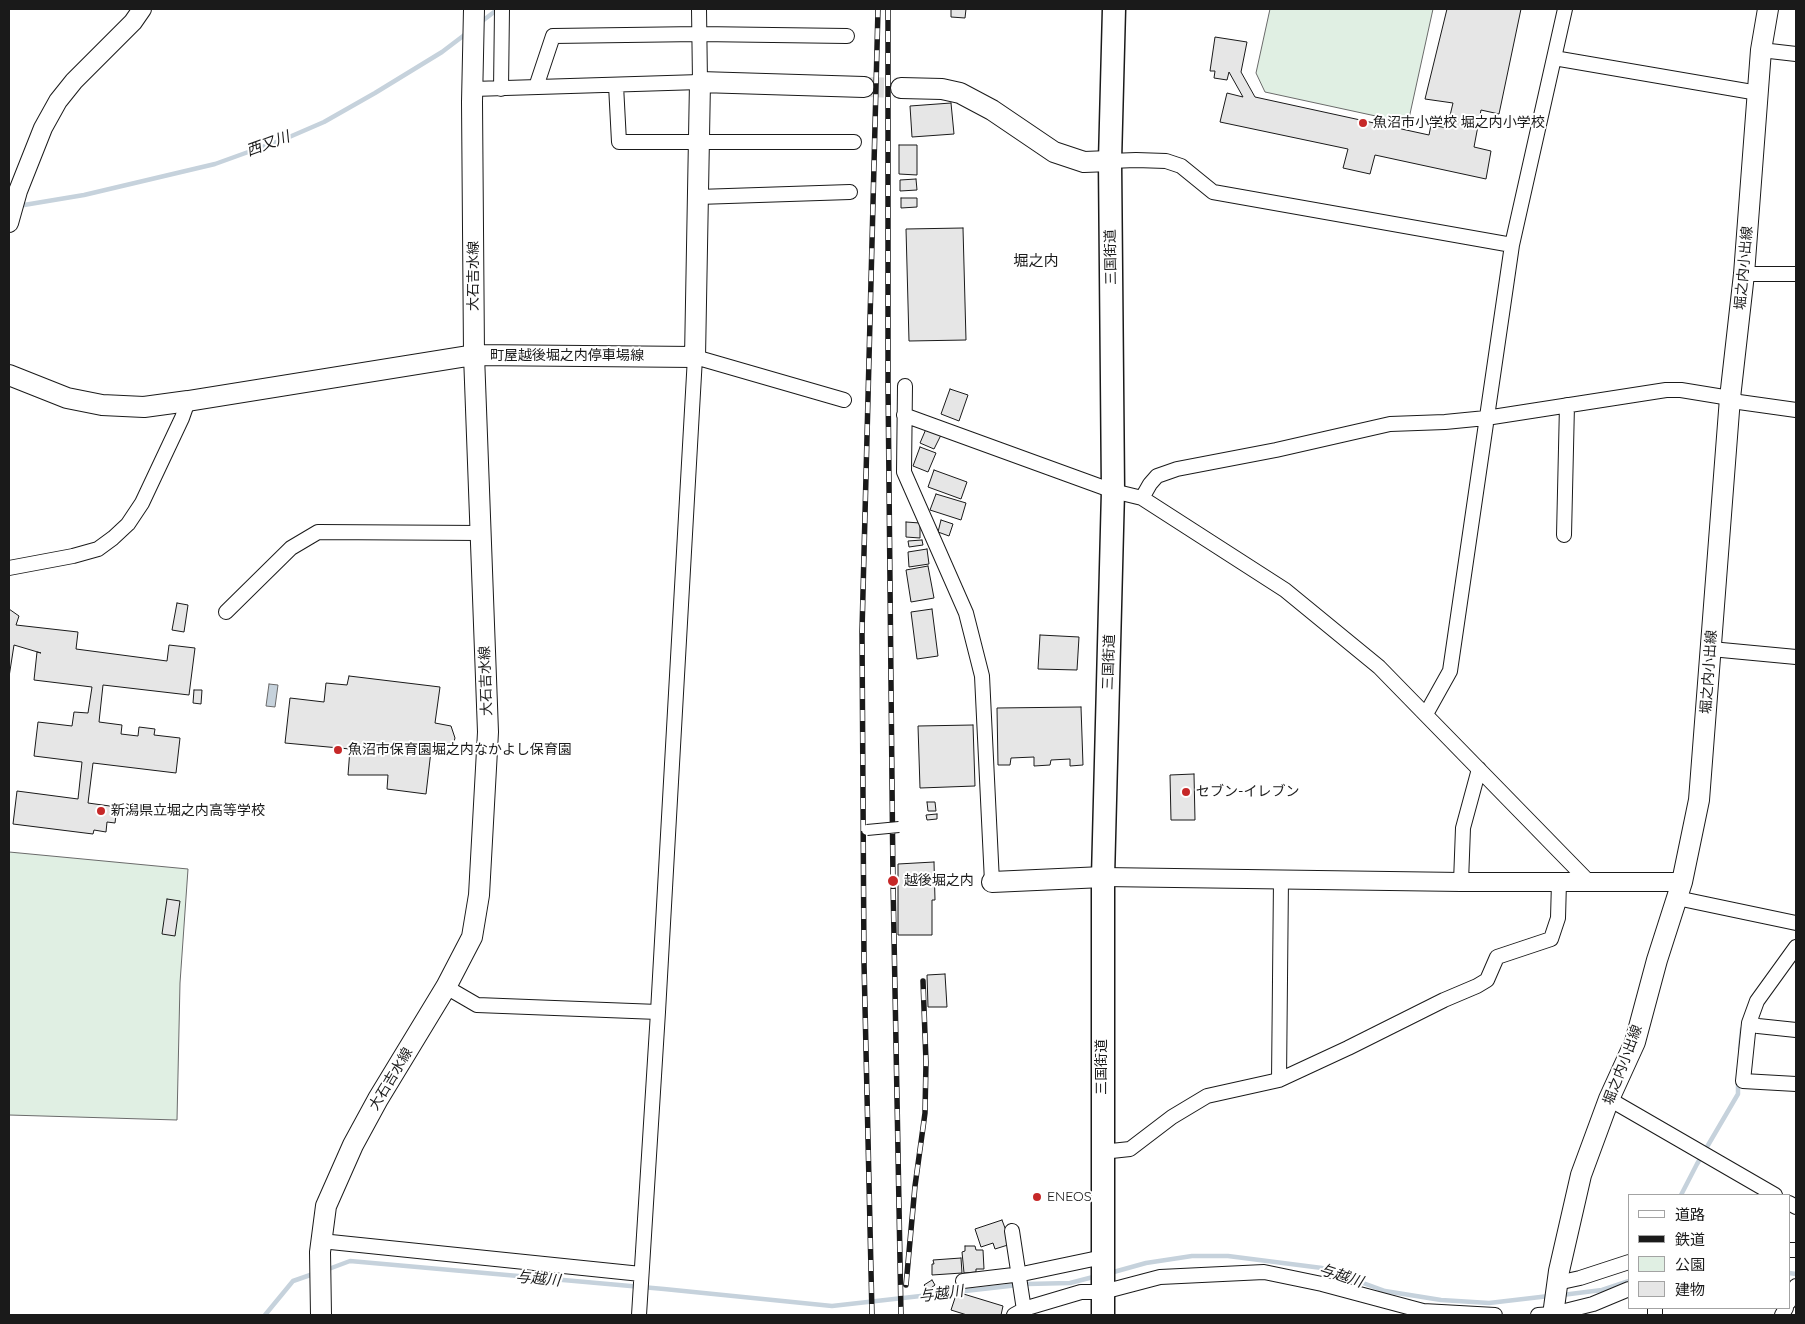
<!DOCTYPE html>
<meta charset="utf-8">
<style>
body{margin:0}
#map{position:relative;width:1805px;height:1324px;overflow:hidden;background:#fff;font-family:Quicksand,"Noto Sans JP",sans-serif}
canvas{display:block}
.frame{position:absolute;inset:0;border:10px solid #1a1a1a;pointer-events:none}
.legend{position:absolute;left:1628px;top:1194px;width:162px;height:115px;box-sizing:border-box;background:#fff;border:1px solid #a3a3a3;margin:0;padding:6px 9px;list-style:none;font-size:15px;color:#1a1a1a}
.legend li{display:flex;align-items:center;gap:10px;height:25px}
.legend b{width:25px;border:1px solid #a3a3a3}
</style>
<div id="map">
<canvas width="1805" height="1324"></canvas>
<div class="frame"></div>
<ul class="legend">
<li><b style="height:6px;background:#fff"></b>道路</li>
<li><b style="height:6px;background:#1a1a1a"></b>鉄道</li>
<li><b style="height:14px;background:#e0efe3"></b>公園</li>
<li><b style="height:14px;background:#e6e6e6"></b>建物</li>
</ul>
</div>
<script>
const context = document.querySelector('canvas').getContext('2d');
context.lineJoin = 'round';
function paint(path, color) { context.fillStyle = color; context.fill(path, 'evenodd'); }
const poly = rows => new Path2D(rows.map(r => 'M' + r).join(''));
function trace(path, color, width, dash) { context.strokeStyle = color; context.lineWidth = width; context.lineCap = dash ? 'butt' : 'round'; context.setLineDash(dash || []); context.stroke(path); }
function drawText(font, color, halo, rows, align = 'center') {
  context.font = font + ' Quicksand,"Noto Sans JP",sans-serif'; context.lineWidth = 4; context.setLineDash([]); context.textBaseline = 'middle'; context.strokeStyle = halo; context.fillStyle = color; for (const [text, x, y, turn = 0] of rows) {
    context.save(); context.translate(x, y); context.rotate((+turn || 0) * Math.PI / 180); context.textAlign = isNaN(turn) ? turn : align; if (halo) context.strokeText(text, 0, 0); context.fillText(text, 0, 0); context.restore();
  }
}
const green = poly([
 [1270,9,1433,9,1408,123,1265,92,1256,73,1270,9],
 [9,852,188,869,180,983,177,1120,9,1115,9,852]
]);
paint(green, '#e0efe3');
trace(green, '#6a6a6a', 1);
const water = poly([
 [269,684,278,685,275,707,266,706,269,684]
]);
paint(water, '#c6d2dc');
trace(water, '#6a6a6a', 1);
trace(poly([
 [481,22,498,9],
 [18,206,84,195,215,164,287,138,324,122,375,93,442,52,467,33],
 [1740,1049,1742,1029],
 [1681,1195,1697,1164,1738,1094,1738,1082],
 [326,1270,350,1261,664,1289,832,1306,1027,1284,1070,1283,1097,1276],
 [1110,1273,1146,1263,1192,1256,1228,1256,1322,1268,1385,1291,1441,1300,1489,1303,1549,1296],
 [1789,1273,1796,1274],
 [1562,1295,1602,1290,1629,1281],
 [265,1315,293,1281,316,1273]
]), '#c6d2dc', 4.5);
const building = poly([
 [943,9,966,9,965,18,951,17,951,9,943,9],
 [1447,9,1521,9,1499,114,1481,110,1474,147,1491,151,1486,179,1375,155,1370,174,1343,168,1348,149,1220,122,1227,93,1243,97,1229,72,1227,80,1214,78,1215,71,1210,71,1215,37,1247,42,1241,72,1255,97,1429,135,1431,125,1447,128,1453,103,1425,99,1447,9],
 [951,103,954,134,912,137,910,106,951,103],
 [899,145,917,145,917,175,899,174,899,145],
 [916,179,917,190,900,191,900,180,916,179],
 [901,198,917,198,917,207,901,208,901,198],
 [963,228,966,340,909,341,906,229,963,228],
 [950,389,968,395,959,421,941,414,950,389],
 [926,429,941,435,934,449,920,443,926,429],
 [920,447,936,453,928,472,913,466,920,447],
 [934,470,967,482,961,499,928,487,934,470],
 [936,494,966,503,961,520,930,510,936,494],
 [941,520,953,524,949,536,938,532,941,520],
 [906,522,920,523,920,538,906,537,906,522],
 [922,540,923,545,909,547,908,541,922,540],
 [927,549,929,564,909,567,908,552,927,549],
 [928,566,934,598,911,602,906,570,928,566],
 [177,603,188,605,184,632,172,630,177,603],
 [9,609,19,616,16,625,78,632,76,649,167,661,169,645,195,648,189,695,103,685,99,722,122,725,121,734,138,736,139,727,155,729,154,735,180,738,176,773,93,763,88,803,117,807,115,823,107,822,106,832,94,830,93,834,13,824,17,791,78,799,82,762,34,756,38,722,72,726,74,712,88,713,92,687,34,680,37,652,41,653,14,645,9,677,9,609],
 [932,609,938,656,917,659,911,612,932,609],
 [1040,635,1079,637,1077,670,1038,669,1040,635],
 [349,676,440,687,435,723,451,726,455,738,453,745,446,752,431,751,426,794,387,789,388,775,348,775,350,749,285,743,290,698,324,702,326,683,347,685,349,676],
 [194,690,202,690,201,704,193,703,194,690],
 [1081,707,1083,765,1070,766,1070,759,1051,760,1050,765,1034,766,1034,757,1011,758,1010,765,998,765,997,708,1081,707],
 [973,725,975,786,920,788,918,726,973,725],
 [1194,774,1195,820,1171,820,1170,775,1194,774],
 [927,802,935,802,936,811,928,811,927,802],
 [937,814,937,819,927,820,926,815,937,814],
 [934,862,935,900,932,900,932,935,898,935,898,864,934,862],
 [167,899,180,901,175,936,162,934,167,899],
 [945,974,947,1007,928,1007,927,975,945,974],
 [1002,1220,1011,1244,995,1249,993,1243,981,1247,975,1229,1002,1220],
 [965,1246,975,1246,976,1250,983,1250,984,1269,976,1269,976,1272,964,1273,962,1252,965,1251,965,1246],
 [961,1258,962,1273,932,1275,932,1264,934,1264,933,1260,961,1258],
 [932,1280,935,1285,928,1290,924,1285,932,1280],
 [957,1292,1003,1306,1001,1315,967,1315,951,1310,957,1292]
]);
paint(building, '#e6e6e6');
trace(building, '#1a1a1a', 1);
trace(poly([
 [864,87,901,88]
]), '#ddd', 20, [20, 10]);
const minor = poly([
 [1761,50,1796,54],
 [1554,58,1758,93],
 [616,85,619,142,854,142],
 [536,87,553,36,699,34,847,36],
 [473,89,700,82,699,9],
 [501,89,502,9],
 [1110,161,1136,160,1166,161,1181,166,1213,192,1512,245],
 [698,197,850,192],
 [1744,274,1796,274],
 [905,386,904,472,966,613,982,676,992,882],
 [904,415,1113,491,1142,498,1285,590,1379,667,1589,882],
 [1142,498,1150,484,1157,476,1177,469,1276,450,1390,424,1445,422,1486,418,1666,390,1681,390,1730,398,1739,402,1796,410],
 [1564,535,1567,405],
 [9,568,73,556,98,549,113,538,128,524,142,503,182,418,188,401],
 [226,612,291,548,318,532,481,533],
 [1711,649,1796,657],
 [1426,714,1450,671,1512,245,1565,9],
 [1461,882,1463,828,1479,769],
 [1677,898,1796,923],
 [1796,947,1757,1001,1749,1023,1743,1081,1796,1084],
 [446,987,477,1005,658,1012],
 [1749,1023,1758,1026,1796,1030],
 [1279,1080,1281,879],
 [1609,1099,1775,1195],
 [1102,1152,1130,1149,1172,1117,1207,1096,1279,1080,1348,1048,1444,1000,1477,986,1487,980,1497,957,1551,939,1558,918,1559,882],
 [1789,1203,1796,1207],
 [1012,1231,1024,1310],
 [321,1241,641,1274],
 [1789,1250,1796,1250],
 [963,1281,1022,1274,1103,1257],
 [1557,1283,1580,1278,1629,1262],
 [1789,1302,1796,1286],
 [639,1315,658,1012,695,357,844,400],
 [1014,1315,1027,1308,1081,1292,1103,1292,1160,1277,1264,1272,1322,1284,1423,1311,1495,1315],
 [1538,1315,1553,1314,1593,1304,1629,1289],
 [1655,1315,1655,1308],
 [1782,1315,1786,1308]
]);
const tertiary = poly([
 [9,223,18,191,43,128,58,101,74,81,133,22,142,9],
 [1103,877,1461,882,1682,882]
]);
const secondary = poly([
 [901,88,942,89,960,93,992,110,1054,152,1084,162,1110,161],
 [9,375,67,398,102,405,144,407,188,401,474,355,695,357,700,82,864,87],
 [992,882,1103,877],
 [321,1315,320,1252,326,1206,353,1145,378,1099,446,987,472,937,479,895,488,732,474,355,472,102,474,9],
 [1553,1315,1559,1271,1581,1175,1609,1099,1635,1042,1657,960,1682,882,1699,800,1730,398,1744,274,1761,50,1768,9]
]);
const trunk = poly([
 [1103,1315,1103,877,1113,491,1110,161,1114,9]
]);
trace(minor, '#1a1a1a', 16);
trace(tertiary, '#1a1a1a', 20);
trace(secondary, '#1a1a1a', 22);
trace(trunk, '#1a1a1a', 25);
trace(minor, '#fff', 14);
trace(tertiary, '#fff', 18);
trace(secondary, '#fff', 20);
trace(trunk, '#fff', 22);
const rail = poly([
 [888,9,888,383,893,881,901,1315],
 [906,1285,915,1186,925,1113,926,1062,923,981],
 [872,1315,864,962,862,631,878,9]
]);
trace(rail, '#1a1a1a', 5.5);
trace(rail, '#fff', 4, [11]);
const pedestrianBridge = poly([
 [867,830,899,827]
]);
trace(pedestrianBridge, '#1a1a1a', 12, []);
trace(pedestrianBridge, '#fff', 10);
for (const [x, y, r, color] of [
 [1363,123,5,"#c62828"],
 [338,750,5,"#c62828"],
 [1186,792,5,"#c62828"],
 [101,811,5,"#c62828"],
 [893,881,6,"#c62828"],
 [1037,1197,5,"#c62828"]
]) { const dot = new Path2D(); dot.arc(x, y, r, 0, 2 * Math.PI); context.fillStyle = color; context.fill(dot); trace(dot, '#fff', 2); }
drawText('14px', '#1a1a1a', '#fff', [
 ["魚沼市小学校 堀之内小学校",1373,123],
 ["魚沼市保育園堀之内なかよし保育園",348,750],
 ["セブン-イレブン",1196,792],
 ["新潟県立堀之内高等学校",111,811],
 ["越後堀之内",904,881],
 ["ENEOS",1047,1197]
], 'left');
drawText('14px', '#1a1a1a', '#fff', [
 ["三国街道",1111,257,-91],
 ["堀之内小出線",1744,268,-85],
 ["大石吉水線",474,276,-90],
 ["町屋越後堀之内停車場線",567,356],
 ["三国街道",1109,662,-88],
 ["堀之内小出線",1709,672,-86],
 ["大石吉水線",486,681,-92],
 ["堀之内小出線",1623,1065,-69],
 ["三国街道",1102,1067,-90],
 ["大石吉水線",391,1079,-59]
]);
drawText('italic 15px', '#1a1a1a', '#fff', [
 ["西又川",268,144,-20],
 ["与越川",1341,1276,18],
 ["与越川",538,1279,5],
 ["与越川",941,1294,-7]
]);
drawText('15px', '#1a1a1a', '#fff', [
 ["堀之内",1036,261]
]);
</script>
